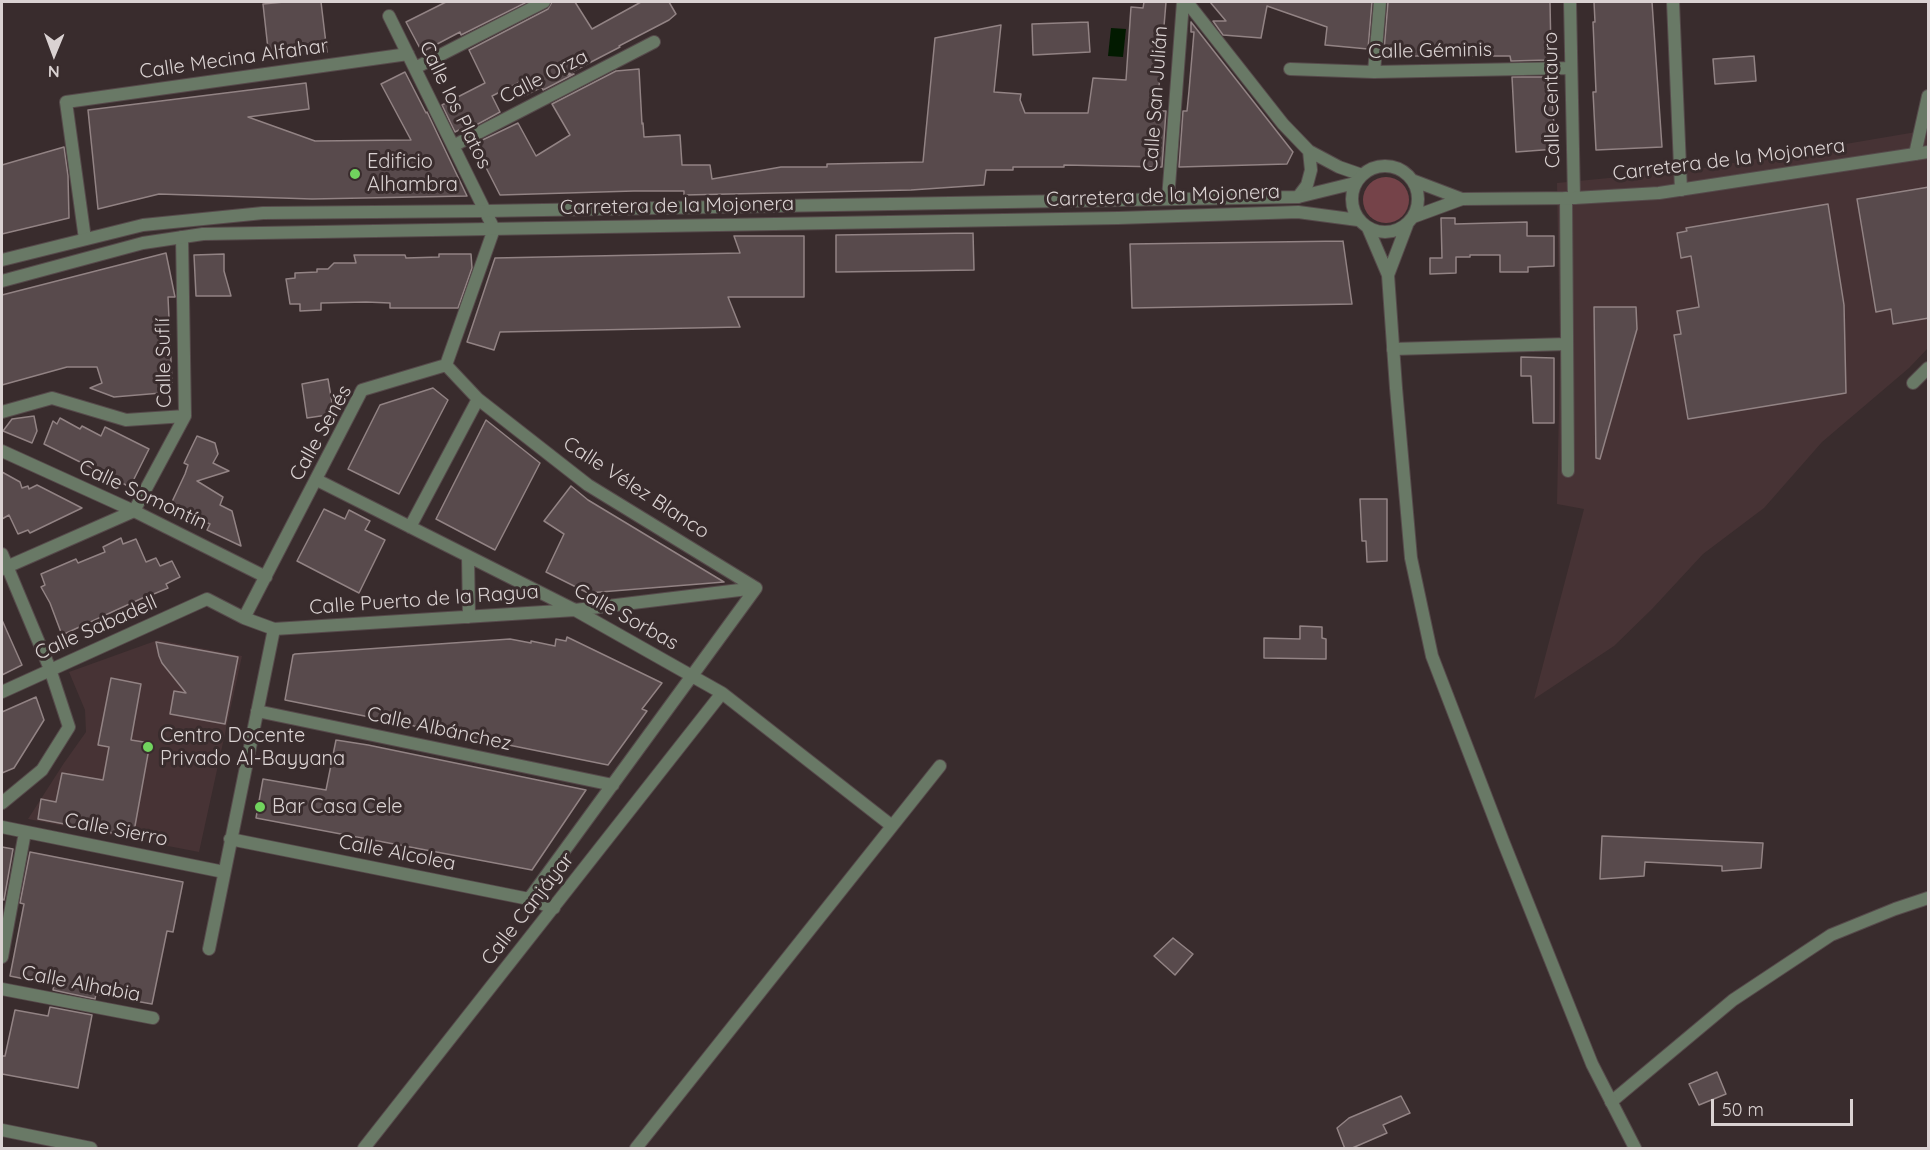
<!DOCTYPE html>
<meta charset="utf-8">
<style>
body{margin:0}
#map{position:relative;width:1930px;height:1150px;overflow:hidden;background:#392c2d;font-family:Quicksand,sans-serif}
canvas{display:block}
.frame{position:absolute;inset:0;border:3px solid #dad2d2;pointer-events:none}
.north{position:absolute;left:24px;top:24px;width:60px;height:60px;-webkit-text-stroke:4px #392c2d;paint-order:stroke;rotate:181deg;font-size:16px;font-weight:700;line-height:24px;text-align:center;color:#dad2d2}
.north::after{content:'';display:block;margin:auto;width:21px;height:27px;background:#dad2d2;clip-path:polygon(50% 0,100% 100%,50% 72%,0 100%)}
.scale{position:absolute;left:1711px;top:1099px;width:142px;height:27px;box-sizing:border-box;border:3px solid #dad2d2;border-top:0;padding-left:8px;font-size:18px;line-height:21px;white-space:nowrap;color:#dad2d2;-webkit-text-stroke:4px #392c2d;paint-order:stroke}
</style>
<div id="map">
<canvas width="1930" height="1150"></canvas>
<div class="frame"></div>
<div class="north">N</div>
<div class="scale">50 m</div>
</div>
<script>
const context = document.querySelector('canvas').getContext('2d');
context.lineJoin = 'round';
function paint(path, color) { context.fillStyle = color; context.fill(path, 'evenodd'); }
const poly = rows => new Path2D(rows.map(r => 'M' + r).join(''));
function trace(path, color, width, dash) { context.strokeStyle = color; context.lineWidth = width; context.lineCap = dash ? 'butt' : 'round'; context.setLineDash(dash || []); context.stroke(path); }
function drawText(font, color, halo, rows, align = 'center') {
  context.font = font + ' Quicksand,sans-serif'; context.lineWidth = 6; context.setLineDash([]); context.textBaseline = 'middle'; context.strokeStyle = halo; context.fillStyle = color; for (const [text, x, y, turn = 0] of rows) {
    context.save(); context.translate(x, y); context.rotate((+turn || 0) * Math.PI / 180); context.textAlign = isNaN(turn) ? turn : align; if (halo) context.strokeText(text, 0, 0); context.fillText(text, 0, 0); context.restore();
  }
}
paint(poly([
 [1928,130,1928,348,1909,368,1822,442,1764,508,1703,554,1652,609,1614,646,1534,699,1584,509,1557,504,1560,357,1557,183,1692,170],
 [158,640,242,656,199,852,28,819,64,763,86,732,85,710,69,672]
]), '#473335');
paint(poly([
 '1363 200a23 23 0 1 1 46 0a23 23 0 1 1-46 0Z'
]), '#754349');
paint(poly([
 [1111,28,1126,29,1123,57,1108,56]
]), '#021a00');
const building = poly([
 [284,2,321,2,327,52,269,58,263,4,284,2],
 [446,2,527,2,461,35,460,32,422,52,406,22,446,2],
 [552,2,575,2,592,29,641,2,669,2,676,14,669,20,619,46,620,47,566,75,574,74,543,90,542,87,524,96,518,83,492,96,500,112,467,130,465,127,455,132,442,105,485,83,469,50,548,9,552,2],
 [1144,2,1166,2,1157,111,1166,111,1162,167,1064,165,1064,167,1013,167,1013,170,986,170,984,185,911,190,684,195,684,191,634,191,500,195,474,144,518,123,536,156,570,135,552,104,616,71,639,69,642,124,643,123,644,137,680,135,682,165,710,165,712,179,781,167,827,167,827,164,923,162,935,38,1001,25,994,92,1021,94,1020,100,1025,113,1088,113,1093,78,1126,80,1131,7,1143,8,1144,2],
 [1210,2,1372,2,1368,49,1325,45,1327,27,1267,6,1261,38,1223,35,1213,21,1226,21,1210,2],
 [1388,2,1550,2,1551,53,1548,53,1548,60,1511,61,1510,56,1391,56,1391,52,1384,51,1388,2],
 [1594,2,1652,2,1662,147,1596,150,1593,92,1596,92,1593,22,1595,22,1594,2],
 [1088,22,1090,52,1033,55,1032,24,1088,22],
 [1191,22,1293,152,1287,164,1179,167,1183,111,1187,111,1189,91,1194,32,1191,32,1191,22],
 [1754,56,1756,81,1715,84,1713,59,1754,56],
 [405,72,426,113,427,112,467,196,312,199,159,194,98,209,88,110,306,83,309,109,248,117,315,141,411,140,381,84,405,72],
 [1512,77,1550,77,1556,149,1516,152,1512,77],
 [64,147,68,176,69,218,2,234,2,165,64,147],
 [1929,187,1929,318,1893,324,1891,309,1876,312,1857,199,1929,187],
 [1828,204,1844,305,1846,393,1688,419,1674,335,1681,334,1677,311,1699,307,1691,256,1681,258,1677,233,1687,231,1686,228,1828,204],
 [1441,218,1455,218,1455,224,1527,222,1527,236,1554,236,1554,266,1528,267,1528,272,1500,272,1500,255,1470,255,1470,257,1456,257,1456,273,1430,274,1430,258,1442,258,1441,218],
 [973,233,974,270,836,272,836,235,973,233],
 [734,236,804,236,804,297,728,297,740,327,500,332,494,350,467,342,495,258,740,253,734,236],
 [1343,241,1352,304,1132,308,1130,244,1343,241],
 [166,253,175,297,168,297,172,383,160,383,161,393,114,397,90,388,102,383,97,367,67,367,2,385,2,295,166,253],
 [224,254,224,271,231,296,196,296,194,255,224,254],
 [439,254,471,254,472,268,458,308,390,308,390,303,366,302,321,303,321,310,300,311,300,304,290,304,286,279,295,278,295,273,317,272,317,269,328,269,334,263,356,263,354,255,405,255,406,258,439,257,439,254],
 [1594,307,1636,307,1637,329,1600,459,1596,458,1594,307],
 [1521,357,1554,358,1554,423,1533,423,1531,376,1521,376,1521,357],
 [328,379,334,414,307,418,302,384,328,379],
 [433,388,448,400,399,494,348,469,380,405,433,388],
 [34,416,37,431,32,443,3,431,12,419,34,416],
 [60,418,80,429,82,426,101,436,105,427,149,449,130,487,44,444,53,421,57,424,60,418],
 [486,420,540,463,495,550,436,519,486,420],
 [197,436,215,443,218,454,213,463,229,471,197,481,223,497,220,505,232,511,241,546,207,530,210,524,170,506,185,474,188,465,184,463,197,436],
 [2,472,20,482,22,488,28,486,29,489,37,485,82,508,30,533,28,530,18,534,9,515,2,519,2,472],
 [571,486,588,500,724,582,588,593,546,572,564,534,544,521,571,486],
 [1360,499,1387,499,1387,561,1367,562,1366,541,1362,541,1360,499],
 [324,509,345,519,349,510,370,521,365,530,385,540,359,593,297,561,324,509],
 [121,538,123,544,136,539,146,562,156,558,160,566,172,561,180,577,166,584,168,588,149,596,149,595,62,635,50,603,41,587,45,585,41,574,76,559,78,563,105,552,103,547,121,538],
 [2,620,22,665,2,675,2,620],
 [1300,626,1322,627,1322,638,1326,639,1326,659,1264,658,1264,638,1300,639,1300,626],
 [567,637,662,683,642,709,647,711,608,765,285,700,293,655,295,654,510,639,531,643,531,641,555,646,556,639,566,641,567,637],
 [156,642,238,657,225,724,170,714,174,691,186,693,162,663,159,656,156,642],
 [111,678,141,684,131,740,150,743,133,837,38,819,41,799,56,802,62,773,103,780,109,747,98,745,111,678],
 [36,697,44,720,14,768,2,773,2,712,36,697],
 [336,740,368,745,586,790,532,870,256,818,263,779,326,790,336,740],
 [1602,836,1763,843,1761,868,1722,871,1722,866,1645,862,1644,876,1600,879,1602,836],
 [2,847,13,849,4,900,2,899,2,847],
 [30,852,183,882,173,932,167,931,152,1004,96,994,95,999,53,990,54,985,10,976,24,904,20,903,30,852],
 [1173,938,1193,954,1175,975,1154,956,1173,938],
 [50,1007,92,1015,78,1088,2,1074,2,1056,5,1056,15,1010,48,1016,50,1007],
 [1717,1072,1726,1094,1699,1105,1689,1084,1717,1072],
 [1401,1096,1410,1113,1383,1125,1387,1133,1350,1149,1345,1149,1337,1128,1349,1118,1401,1096]
]);
paint(building, '#584a4c');
trace(building, '#928384', 1.5);
const minor = poly([
 [1187,2,1283,124,1309,151,1339,167,1362,175],
 [1570,2,1574,198],
 [1673,2,1681,190],
 [389,16,494,229,446,365],
 [415,68,544,2],
 [1290,69,1374,72,1571,68],
 [1374,72,1380,2],
 [453,146,654,42],
 [1915,154,1928,96],
 [1298,197,1307,185,1311,170,1309,151],
 [1566,198,1568,471],
 [1168,199,1183,2],
 [85,239,66,102,408,54],
 [1393,349,1567,344],
 [446,365,478,399,588,485,756,588],
 [1913,383,1928,368],
 [2,412,52,398,126,420,185,416],
 [2,451,134,511,266,577],
 [317,480,575,610,722,693,892,826],
 [410,527,478,399],
 [2,554,50,669,69,727,42,770,2,803],
 [468,556,469,617],
 [2,569,134,511,185,416,182,237],
 [244,618,362,390,446,365],
 [2,692,207,599,244,618,274,629,575,610,756,588],
 [257,711,613,785],
 [2,827,224,872],
 [230,839,529,899,554,908],
 [529,899,756,588],
 [209,949,274,629],
 [2,957,25,832],
 [2,989,153,1018],
 [1611,1102,1733,1000,1831,935,1895,909,1928,898],
 [2,1130,91,1148],
 [364,1148,722,693],
 [636,1148,940,766]
]);
const tertiary = poly([
 '1352 199a33 33 0 1 1 66 0a33 33 0 1 1-66 0Z',
 [1412,180,1462,199],
 [1413,217,1462,199,1574,198,1659,193,1928,152],
 [1368,228,1388,275,1396,388,1411,558,1432,656,1503,841,1592,1064,1635,1148],
 [2,260,143,225,263,213,485,211,1298,197,1355,183],
 [1388,275,1407,225],
 [2,281,143,243,203,234,1118,218,1298,212,1358,220]
]);
trace(minor, '#564a4b', 14);
trace(tertiary, '#564a4b', 14);
trace(minor, '#697966', 12);
trace(tertiary, '#697966', 12);
for (const [x, y, r, color] of [
 [355,174,6,"#71d35e"],
 [148,747,6,"#71d35e"],
 [260,807,6,"#71d35e"]
]) { const dot = new Path2D(); dot.arc(x, y, r, 0, 2 * Math.PI); context.fillStyle = color; context.fill(dot); trace(dot, '#392c2d', 2); }
drawText('20px', '#dad2d2', '#392c2d', [
 ["Calle Géminis",1430,51,-1],
 ["Calle Mecina Alfahar",234,59,-8],
 ["Calle Orza",544,77,-27],
 ["Calle San Julián",1156,99,-86],
 ["Calle Centauro",1552,100,-91],
 ["Calle los Platos",455,105,64],
 ["Carretera de la Mojonera",1729,160,-7],
 ["Carretera de la Mojonera",1163,196,-2],
 ["Carretera de la Mojonera",677,206,-1],
 ["Calle Suflí",164,363,-91],
 ["Calle Senés",321,433,-61],
 ["Calle Vélez Blanco",636,488,33],
 ["Calle Somontín",143,495,25],
 ["Calle Puerto de la Ragua",424,600,-4],
 ["Calle Sorbas",626,617,29],
 ["Calle Sabadell",96,628,-24],
 ["Calle Albánchez",439,729,12],
 ["Calle Sierro",116,830,11],
 ["Calle Alcolea",397,853,11],
 ["Calle Canjáyar",528,909,-52],
 ["Calle Alhabia",81,984,11]
]);
drawText('20px', '#dad2d2', '#392c2d', [
 ["Edificio",367,162],
 ["Alhambra",367,185],
 ["Centro Docente",160,736],
 ["Privado Al-Bayyana",160,759],
 ["Bar Casa Cele",272,807]
], 'left');
</script>
